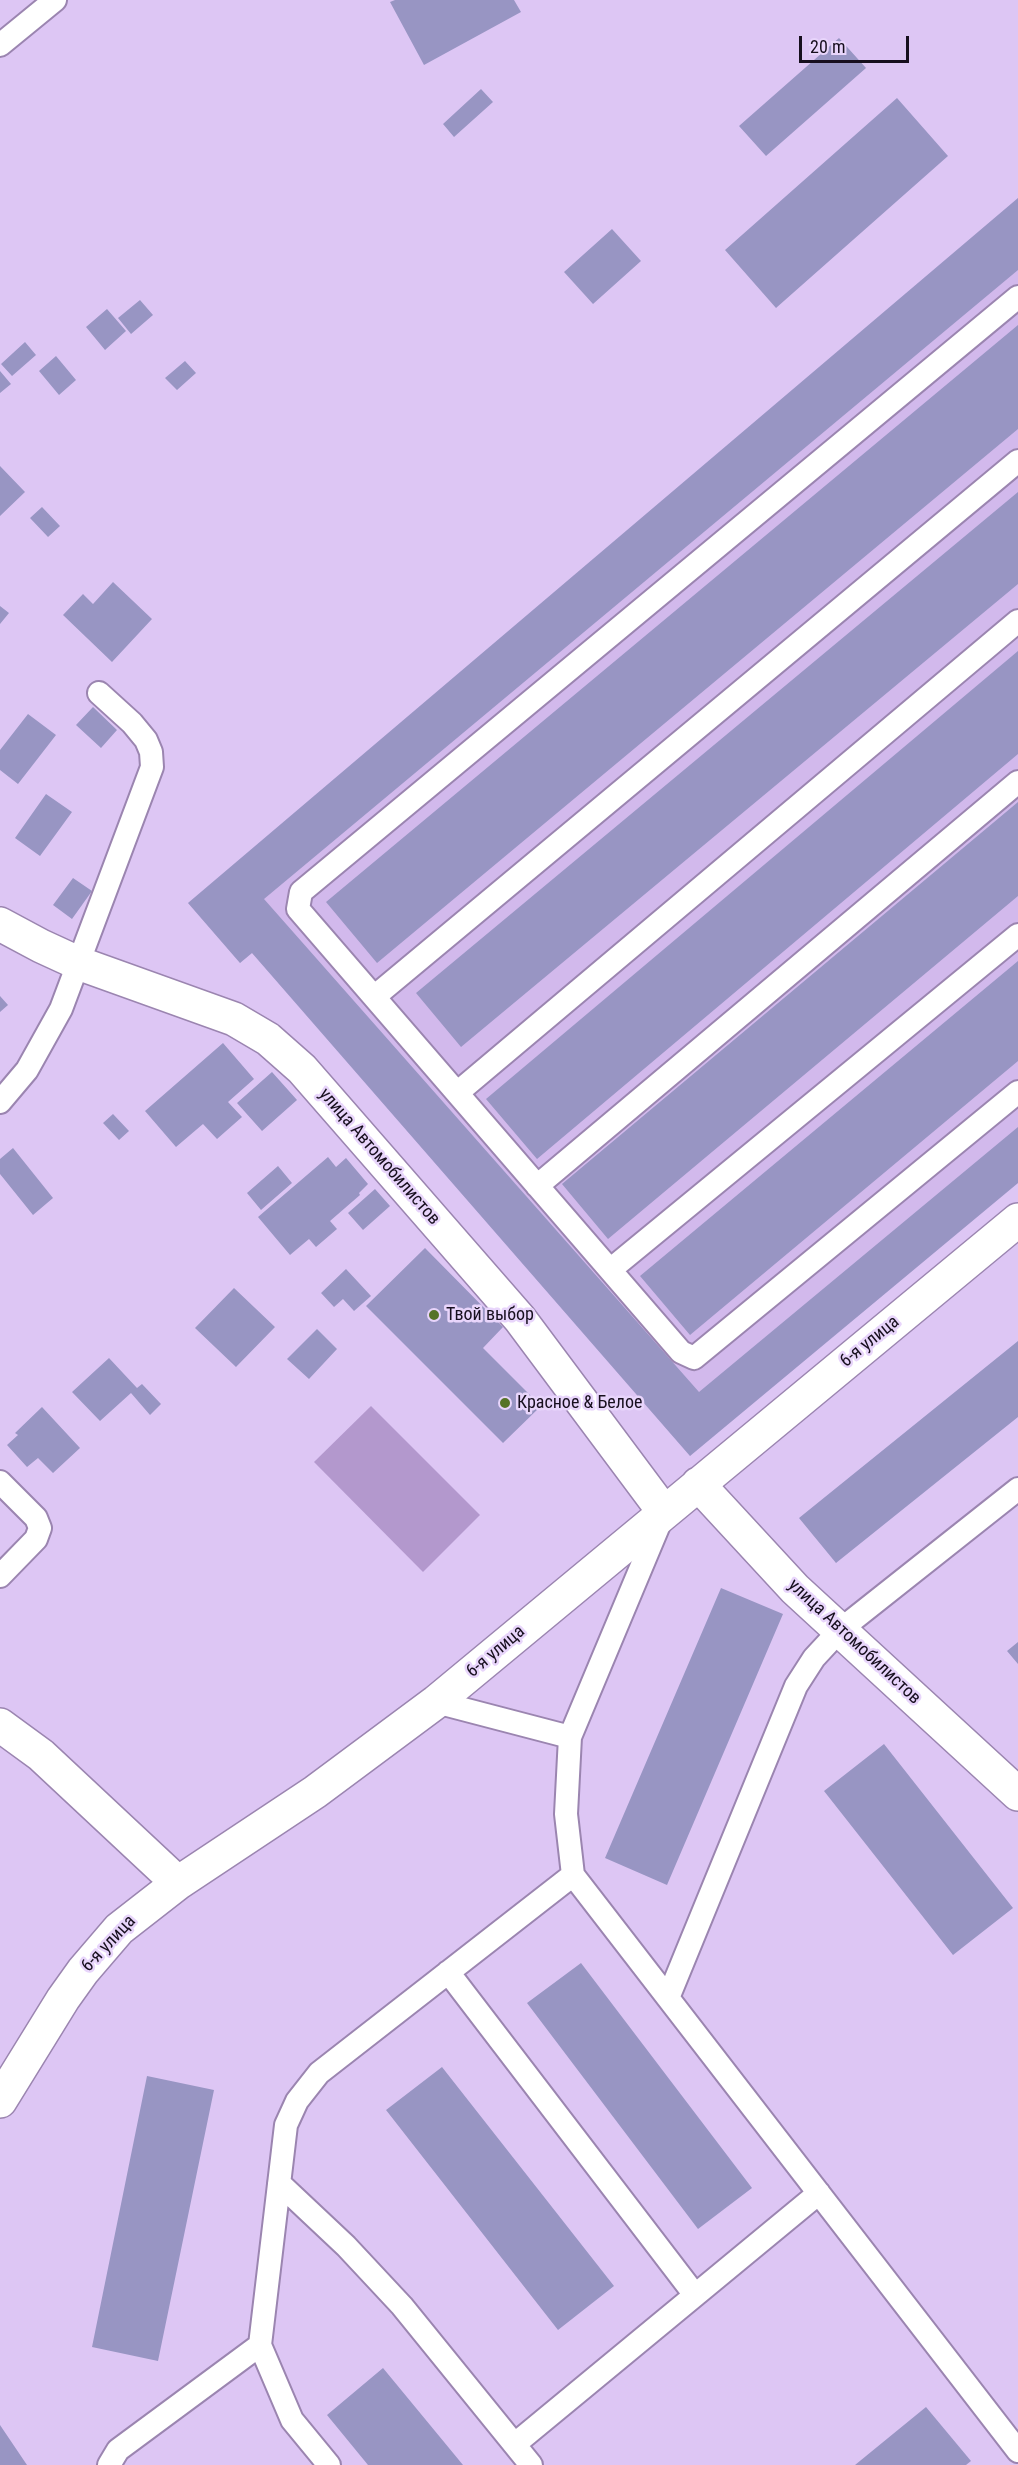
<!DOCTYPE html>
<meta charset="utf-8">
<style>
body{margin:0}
#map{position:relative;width:1018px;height:2465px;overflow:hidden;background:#ddc6f4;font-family:"Roboto Condensed",sans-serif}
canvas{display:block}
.scale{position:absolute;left:799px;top:36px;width:110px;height:27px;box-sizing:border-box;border:3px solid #170f1e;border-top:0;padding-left:8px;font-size:18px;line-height:21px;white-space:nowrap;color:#170f1e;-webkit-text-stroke:4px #e8d5fb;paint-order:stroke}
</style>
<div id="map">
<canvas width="1018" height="2465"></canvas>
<div class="scale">20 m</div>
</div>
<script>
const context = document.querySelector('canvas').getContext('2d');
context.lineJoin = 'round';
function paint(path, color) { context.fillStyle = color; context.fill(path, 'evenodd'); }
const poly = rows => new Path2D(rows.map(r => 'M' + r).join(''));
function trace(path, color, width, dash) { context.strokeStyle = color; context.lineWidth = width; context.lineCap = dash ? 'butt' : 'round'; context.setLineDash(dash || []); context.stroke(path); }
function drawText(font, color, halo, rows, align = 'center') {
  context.font = font + ' "Roboto Condensed",sans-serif'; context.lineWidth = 5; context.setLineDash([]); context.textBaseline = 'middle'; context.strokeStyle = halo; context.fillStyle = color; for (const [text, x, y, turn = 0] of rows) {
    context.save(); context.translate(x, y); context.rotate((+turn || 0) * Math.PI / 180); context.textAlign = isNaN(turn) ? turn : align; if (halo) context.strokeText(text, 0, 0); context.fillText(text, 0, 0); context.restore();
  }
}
paint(poly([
 [1018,198,1018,1183,690,1456,252,953,240,963,188,903]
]), '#d2b9ec');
paint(poly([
 [371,1406,480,1515,423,1572,314,1462]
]), '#b398cd');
paint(poly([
 [395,0,514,0,521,12,424,65,390,2],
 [839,38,866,68,766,156,739,126],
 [481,89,493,102,454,137,443,124],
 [897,98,948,156,776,308,725,250],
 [1018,198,1018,270,264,899,699,1392,1018,1127,1018,1183,690,1456,252,953,240,963,188,903],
 [612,229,641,261,593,304,564,272],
 [140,300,153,315,131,334,118,318],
 [107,309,126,331,105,350,86,327],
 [1018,325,1018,429,377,963,326,902],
 [25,342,36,355,12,376,1,364],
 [56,356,76,380,59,395,39,371],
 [185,361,196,373,177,390,165,378],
 [0,371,11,384,0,393],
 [0,466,25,492,0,516],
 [1018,492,1018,584,461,1047,416,993],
 [42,507,60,526,48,537,30,518],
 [113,582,152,619,112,662,63,615,83,594,93,604],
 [0,606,9,613,0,624],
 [1018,651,1018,754,537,1159,486,1099],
 [93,707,117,730,101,748,76,725],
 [28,714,56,735,18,784,0,770,0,750],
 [46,794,72,812,40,856,15,838],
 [1018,802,1018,896,608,1239,562,1184],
 [73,878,92,891,72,919,53,905],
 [1018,961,1018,1061,690,1335,640,1276],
 [0,996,8,1005,0,1012],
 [223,1043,254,1079,228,1102,242,1117,217,1139,203,1124,176,1147,145,1111],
 [272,1072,297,1100,262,1131,237,1103],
 [113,1114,129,1131,119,1140,103,1123],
 [13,1148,53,1198,33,1215,0,1174,0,1159],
 [328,1157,336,1167,346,1158,368,1184,359,1193,360,1195,330,1221,337,1229,316,1247,309,1239,290,1255,258,1217],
 [278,1166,292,1183,261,1210,247,1193],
 [375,1189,390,1206,363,1230,348,1213],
 [425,1248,503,1327,483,1348,541,1406,503,1443,366,1306],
 [346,1269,371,1296,354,1311,343,1299,334,1307,321,1293],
 [234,1288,275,1327,236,1367,195,1328],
 [317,1329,337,1349,309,1379,287,1359],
 [1018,1341,1018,1417,836,1563,799,1518],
 [109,1358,137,1388,142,1384,161,1404,150,1415,131,1393,100,1421,72,1392],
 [42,1407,80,1448,53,1473,38,1458,27,1467,7,1445,18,1435,15,1433],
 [721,1588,783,1614,667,1885,605,1858],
 [1018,1642,1018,1664,1007,1651],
 [884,1744,1013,1908,953,1955,824,1791],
 [581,1963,752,2188,698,2229,527,2003],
 [442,2067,614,2286,558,2330,386,2110],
 [147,2076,214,2090,158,2361,92,2347],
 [383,2368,463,2465,368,2465,327,2415],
 [926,2407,971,2461,966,2465,855,2465],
 [0,2425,27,2465,0,2465]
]), '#9895c3');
const service = poly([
 [0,45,55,0],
 [1018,297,301,892,298,909,681,1352,694,1358,1018,1092],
 [374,997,1018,461],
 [457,1093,1018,621],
 [0,1102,27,1070,61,1009,152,767,151,752,146,740,132,723,99,693],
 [537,1186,1018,782],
 [610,1270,1018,935],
 [0,1482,36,1518,40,1528,36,1539,0,1576],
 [436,1702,570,1737,566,1814,573,1875,1018,2451],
 [570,1737,661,1520],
 [448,1972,695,2295],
 [668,1998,796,1686,814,1658,840,1630,1018,1489],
 [279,2183,346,2246,402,2306,531,2465],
 [260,2345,292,2420,329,2465],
 [515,2444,819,2193],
 [109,2465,118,2450,260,2345,286,2125,297,2101,319,2073,573,1875]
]);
const minor = poly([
 [0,924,41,946,78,963,234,1019,268,1039,302,1069,520,1319,664,1512],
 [698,1484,795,1589,1018,1794],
 [0,1725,41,1755,178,1883],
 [0,2101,63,1999,83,1971,119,1929,178,1883,315,1792,436,1702,1018,1220]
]);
trace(service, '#9b85b0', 26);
trace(minor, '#9b85b0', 36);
trace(service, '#fff', 22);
trace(minor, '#fff', 33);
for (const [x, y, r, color] of [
 [434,1315,6,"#567327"],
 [505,1403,6,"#567327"]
]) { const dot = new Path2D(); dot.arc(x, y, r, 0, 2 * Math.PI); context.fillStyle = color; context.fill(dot); trace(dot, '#e8d5fb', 2); }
drawText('18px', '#170f1e', '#e8d5fb', [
 ["улица Автомобилистов",379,1157,49],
 ["6-я улица",870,1342,-39],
 ["улица Автомобилистов",854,1642,43],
 ["6-я улица",496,1652,-40],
 ["6-я улица",109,1944,-47]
]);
drawText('18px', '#170f1e', '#e8d5fb', [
 ["Твой выбор",446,1315],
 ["Красное & Белое",517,1403]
], 'left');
</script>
